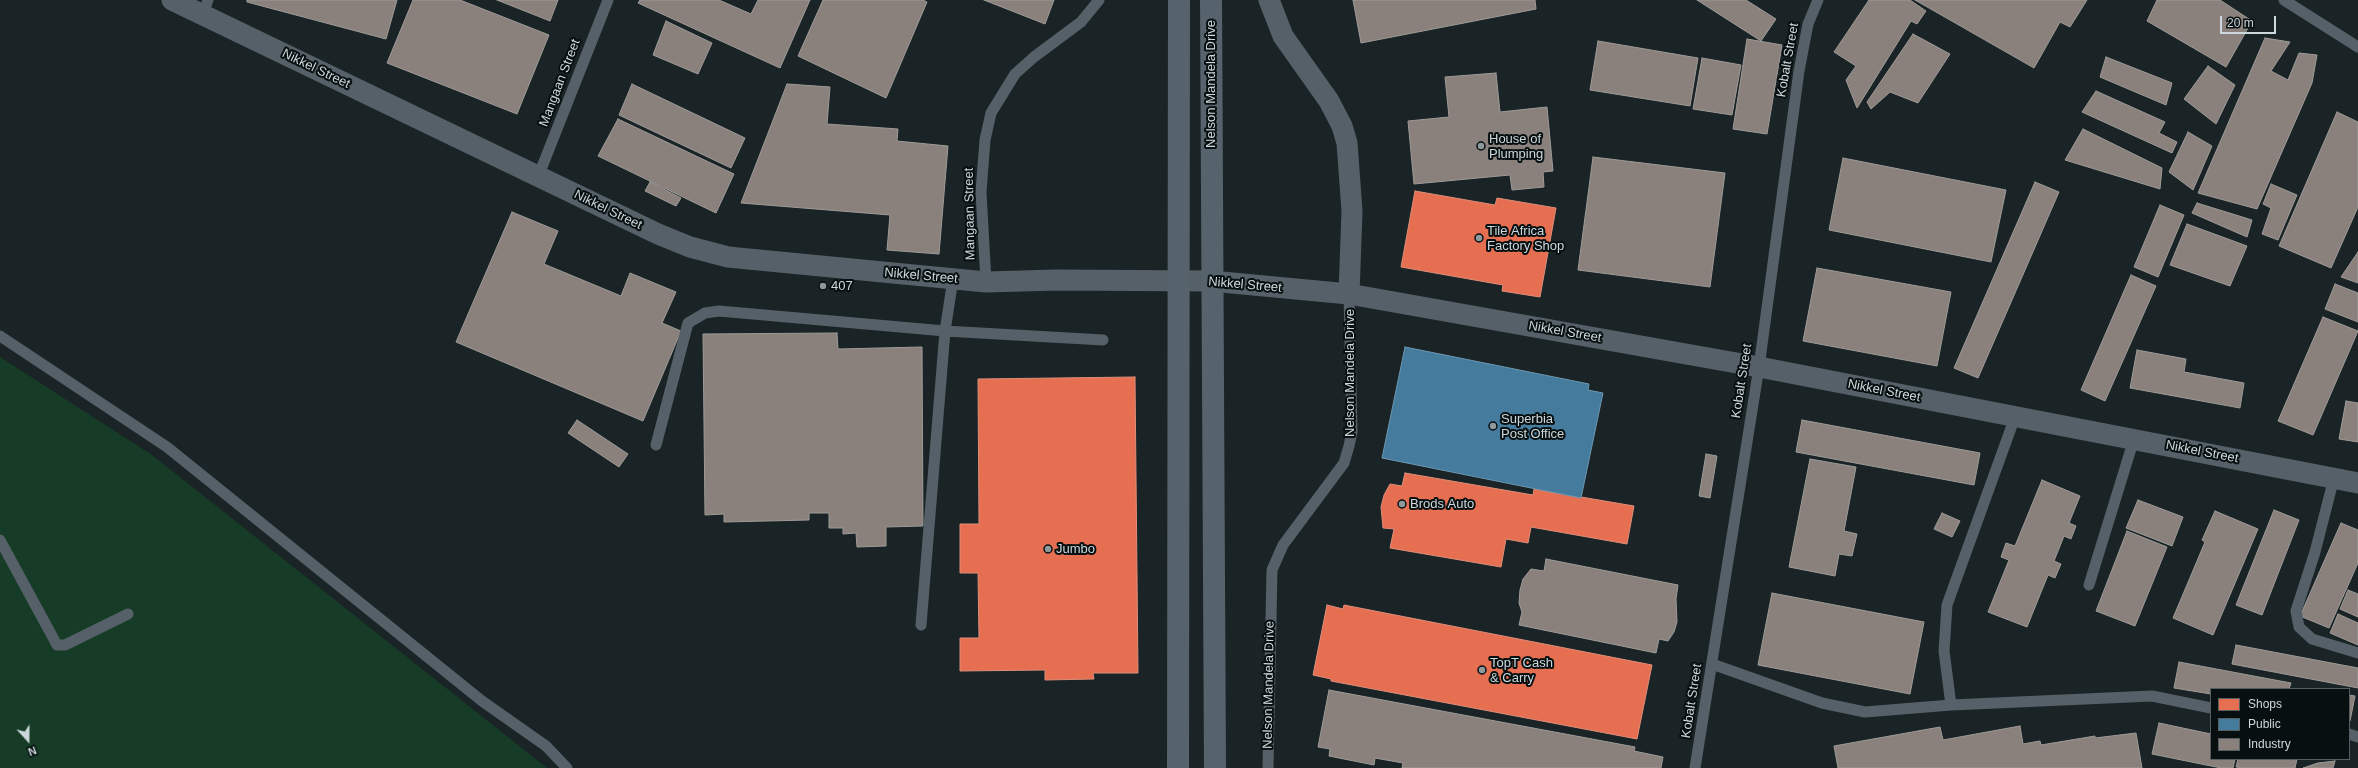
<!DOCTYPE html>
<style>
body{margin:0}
#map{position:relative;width:2358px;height:768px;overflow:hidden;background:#1a2426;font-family:Helvetica,sans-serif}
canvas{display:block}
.legend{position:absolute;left:2210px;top:688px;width:140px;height:72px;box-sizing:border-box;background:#070f11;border:1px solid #565f62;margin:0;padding:5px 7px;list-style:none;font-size:12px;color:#ccd8db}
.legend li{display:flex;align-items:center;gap:8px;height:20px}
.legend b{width:20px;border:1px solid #565f62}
.north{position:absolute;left:8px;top:720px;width:40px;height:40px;-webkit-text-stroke:3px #070f11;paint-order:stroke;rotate:159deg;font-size:11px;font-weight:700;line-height:16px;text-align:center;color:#ccd8db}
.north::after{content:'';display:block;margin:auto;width:14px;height:18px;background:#ccd8db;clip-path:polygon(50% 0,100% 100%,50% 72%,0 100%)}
.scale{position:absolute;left:2220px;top:16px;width:56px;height:18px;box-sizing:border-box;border:2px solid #ccd8db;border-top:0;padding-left:5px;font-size:12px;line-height:14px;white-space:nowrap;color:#ccd8db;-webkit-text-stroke:3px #070f11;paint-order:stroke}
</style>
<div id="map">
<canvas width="2358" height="768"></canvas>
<ul class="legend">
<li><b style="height:11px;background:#e76f51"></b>Shops</li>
<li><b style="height:11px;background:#457b9d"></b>Public</li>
<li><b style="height:11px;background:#8a817c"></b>Industry</li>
</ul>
<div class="north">N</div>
<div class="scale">20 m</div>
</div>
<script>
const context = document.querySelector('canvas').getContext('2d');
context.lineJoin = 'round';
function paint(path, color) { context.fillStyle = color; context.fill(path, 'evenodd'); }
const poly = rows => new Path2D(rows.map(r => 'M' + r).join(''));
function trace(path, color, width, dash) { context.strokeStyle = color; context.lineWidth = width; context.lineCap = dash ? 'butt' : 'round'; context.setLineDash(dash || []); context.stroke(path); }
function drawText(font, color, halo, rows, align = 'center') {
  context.font = font + ' Helvetica,sans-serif'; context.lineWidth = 4; context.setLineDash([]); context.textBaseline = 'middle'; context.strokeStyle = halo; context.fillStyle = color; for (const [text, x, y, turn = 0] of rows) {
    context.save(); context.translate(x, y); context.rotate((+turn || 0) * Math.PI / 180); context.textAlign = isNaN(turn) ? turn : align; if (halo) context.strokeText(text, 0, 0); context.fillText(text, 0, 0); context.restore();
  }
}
paint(poly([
 [0,357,152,455,547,768,0,768]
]), '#163c27');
const shops = poly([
 [1415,191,1495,205,1497,198,1556,208,1540,297,1502,291,1503,285,1401,267,1415,191],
 [1135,377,1138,673,1093,673,1094,679,1045,680,1045,670,960,671,960,638,979,638,978,573,960,573,960,524,979,524,978,379,1135,377],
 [1405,473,1533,495,1534,489,1634,506,1627,544,1531,527,1528,543,1506,539,1501,567,1390,548,1394,529,1383,528,1381,507,1384,495,1390,484,1402,486,1405,473],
 [1327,605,1343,609,1344,605,1652,665,1637,739,1331,681,1331,679,1313,675,1327,605]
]);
paint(shops, '#e76f51');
trace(shops, '#df8e7a', 1);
const public = poly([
 [1405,347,1589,384,1588,390,1603,393,1581,498,1382,458,1405,347]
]);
paint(public, '#457b9d');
trace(public, '#6e97b0', 1);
const industry = poly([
 [247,0,397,0,386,39,247,2,247,0],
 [413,0,460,0,549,35,517,114,387,63,413,0],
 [497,0,558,0,550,21,497,0],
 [640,0,719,0,751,14,758,0,810,0,780,68,638,3,640,0],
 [823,0,923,0,927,2,886,98,798,56,823,0],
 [984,0,1054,0,1045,24,984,0],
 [1353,0,1535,0,1536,9,1361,43,1353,0],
 [1697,0,1746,0,1776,19,1761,41,1697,0],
 [1869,0,1910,0,1926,11,1917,24,1911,21,1857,108,1846,80,1856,66,1834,52,1869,0],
 [1915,0,2087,0,2070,27,2060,22,2034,68,1915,0],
 [2157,0,2220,0,2252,21,2226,67,2147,21,2157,0],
 [666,21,712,43,698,74,653,55,666,21],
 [1913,34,1950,54,1918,103,1890,92,1871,109,1867,102,1913,34],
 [2265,38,2290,42,2271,71,2288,80,2299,53,2317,55,2312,83,2257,209,2198,193,2265,38],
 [1747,39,1782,45,1767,134,1733,129,1747,39],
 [1598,41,1698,58,1690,106,1590,90,1598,41],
 [2106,57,2172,83,2166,105,2100,77,2106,57],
 [1702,58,1741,65,1732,115,1693,109,1702,58],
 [2208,66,2235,85,2216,124,2184,99,2208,66],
 [1496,73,1500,112,1547,107,1553,171,1543,172,1544,187,1512,190,1510,175,1414,184,1408,121,1449,117,1445,77,1496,73],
 [632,84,745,138,731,168,619,115,632,84],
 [787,84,830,87,827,124,898,129,897,141,948,146,939,254,887,250,890,215,741,203,787,84],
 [2096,91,2165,122,2159,133,2177,142,2172,153,2082,112,2096,91],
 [2337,112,2358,122,2358,207,2331,268,2279,246,2337,112],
 [618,119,734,174,716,213,598,156,618,119],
 [2083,129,2162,168,2160,189,2065,160,2083,129],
 [2188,132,2212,146,2193,190,2169,172,2188,132],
 [1593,157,1725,173,1710,287,1578,270,1593,157],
 [1843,158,2006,190,1991,262,1829,230,1843,158],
 [650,182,681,198,676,206,645,191,650,182],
 [2035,182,2059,192,1978,378,1954,368,2035,182],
 [2271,184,2297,195,2278,240,2262,234,2271,208,2263,204,2271,184],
 [2197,203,2252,220,2247,237,2192,213,2197,203],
 [2160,205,2184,215,2158,277,2134,267,2160,205],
 [512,212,558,231,544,264,621,296,630,273,676,292,662,323,681,331,643,421,456,342,512,212],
 [2187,224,2247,246,2230,286,2170,265,2187,224],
 [2358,252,2358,283,2341,277,2358,252],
 [1817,268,1951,292,1937,366,1803,341,1817,268],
 [2131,275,2156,286,2105,401,2081,390,2131,275],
 [2335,284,2358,293,2358,322,2325,309,2335,284],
 [2323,317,2358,331,2313,435,2278,421,2323,317],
 [837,333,838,349,922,347,923,526,886,527,886,546,857,547,856,533,843,534,843,528,829,528,829,513,809,513,809,520,724,522,724,514,705,515,703,334,837,333],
 [2137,350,2186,359,2184,372,2244,383,2240,408,2130,388,2137,350],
 [2346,401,2358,403,2358,442,2339,439,2346,401],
 [577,420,628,454,619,467,568,433,577,420],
 [1802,420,1980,453,1974,485,1796,452,1802,420],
 [1706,454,1717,456,1710,498,1699,496,1706,454],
 [1810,459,1856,467,1844,531,1857,534,1852,556,1839,554,1835,576,1789,567,1810,459],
 [2042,480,2080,496,2069,523,2076,526,2071,539,2064,536,2054,561,2061,564,2055,578,2048,575,2027,627,1988,612,2009,560,2001,557,2006,543,2015,546,2042,480],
 [2138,500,2183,517,2172,546,2126,528,2138,500],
 [2274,510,2299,520,2262,615,2236,605,2274,510],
 [2215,511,2258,529,2213,635,2173,618,2205,542,2202,540,2215,511],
 [1942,513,1960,521,1952,537,1934,529,1942,513],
 [2341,523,2358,530,2358,563,2329,628,2300,616,2341,523],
 [2127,531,2167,547,2135,626,2096,611,2127,531],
 [1546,559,1678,585,1676,599,1677,622,1674,632,1668,641,1659,639,1656,653,1519,625,1522,612,1519,603,1520,590,1523,579,1531,569,1544,571,1546,559],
 [2348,590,2358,594,2358,617,2340,609,2348,590],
 [1772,593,1924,622,1910,694,1758,665,1772,593],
 [2338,614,2358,623,2358,645,2330,633,2338,614],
 [2236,645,2358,668,2358,688,2232,664,2236,645],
 [2179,662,2291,683,2289,689,2211,689,2211,694,2174,688,2179,662],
 [1329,690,1635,747,1634,751,1663,757,1661,768,1402,768,1403,763,1375,758,1374,765,1329,756,1330,749,1318,747,1329,690],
 [2349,695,2355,696,2350,721,2349,720,2349,695],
 [2159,723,2211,734,2211,759,2235,759,2233,768,2221,768,2152,754,2159,723],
 [2020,726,2023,744,2040,741,2041,745,2095,736,2095,738,2136,733,2142,768,1838,768,1834,746,1940,727,1943,740,2020,726],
 [2238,759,2297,759,2295,768,2242,768,2236,767,2238,759],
 [2335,761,2333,768,2303,768,2318,763,2335,761]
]);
paint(industry, '#8a817c');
trace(industry, '#9e9b98', 1);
trace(poly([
 [2284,0,2358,47],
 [203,14,208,0],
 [538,177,608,0],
 [986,282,981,192,985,140,991,113,1015,74,1034,57,1081,22,1099,0],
 [0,336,167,447,482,701,546,746,567,768],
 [656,445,688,323,705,313,719,311,945,331,1103,340],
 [2334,478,2315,552,2296,611,2299,627,2312,639,2358,653],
 [0,540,57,645,65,645,128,614],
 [2089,585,2134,439],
 [921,625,945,331,953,279],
 [1712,664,1822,703,1865,712,1951,705,2152,696,2211,708],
 [1951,705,1944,651,1947,605,2015,417],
 [2349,734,2358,737],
 [1268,768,1272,570,1283,545,1344,463,1349,446,1352,432,1349,294],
 [1695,768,1759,367,1799,71,1808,24,1818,0]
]), '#566068', 11);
trace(poly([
 [172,0,658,234,690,247,728,257,986,282,1057,280,1211,281,1349,294,1759,367,2358,483],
 [1269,0,1283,36,1329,101,1342,126,1347,143,1352,211,1349,294]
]), '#566068', 21);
trace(poly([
 [1211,0,1215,768],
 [1178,768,1179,0]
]), '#56636c', 22);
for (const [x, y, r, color] of [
 [1481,146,4,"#8e999c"],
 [1479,238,4,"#8e999c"],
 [823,286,4,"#8e999c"],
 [1493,426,4,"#8e999c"],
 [1402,504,4,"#8e999c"],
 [1048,549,4,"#8e999c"],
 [1482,670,4,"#8e999c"]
]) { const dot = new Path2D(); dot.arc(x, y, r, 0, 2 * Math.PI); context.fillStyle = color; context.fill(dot); trace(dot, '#070f11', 1.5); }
drawText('13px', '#ccd8db', '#070f11', [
 ["Kobalt Street",1788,60,-80],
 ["Nikkel Street",316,69,26],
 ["Mangaan Street",560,83,-69],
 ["Nelson Mandela Drive",1211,84,-90],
 ["Nikkel Street",608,210,26],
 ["Mangaan Street",970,214,-91],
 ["Nikkel Street",921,276,5],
 ["Nikkel Street",1245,285,5],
 ["Nikkel Street",1565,332,10],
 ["Nelson Mandela Drive",1350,373,-90],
 ["Kobalt Street",1742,381,-81],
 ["Nikkel Street",1884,391,11],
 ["Nikkel Street",2202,452,11],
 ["Nelson Mandela Drive",1269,685,-89],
 ["Kobalt Street",1692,701,-81]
]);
drawText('13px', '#ccd8db', '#070f11', [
 ["House of",1489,139],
 ["Plumping",1489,154],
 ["Tile Africa",1487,231],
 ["Factory Shop",1487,246],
 ["407",831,286],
 ["Superbia",1501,419],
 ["Post Office",1501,434],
 ["Brods Auto",1410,504],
 ["Jumbo",1056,549],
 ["TopT Cash",1490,663],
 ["& Carry",1490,678]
], 'left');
</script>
